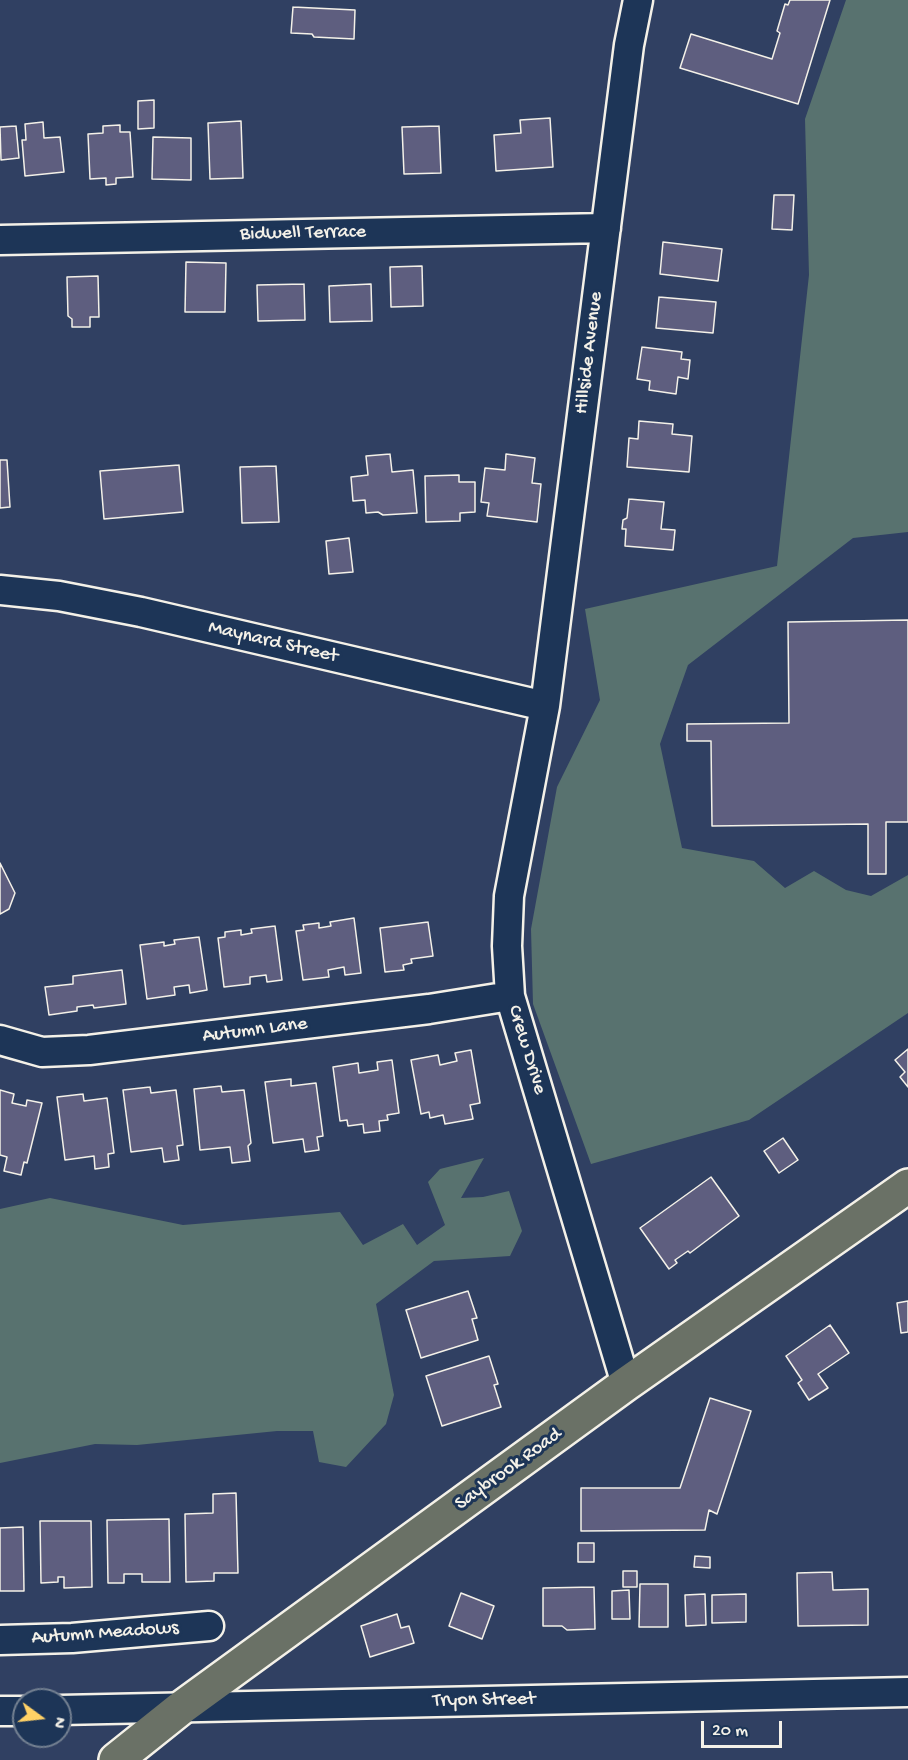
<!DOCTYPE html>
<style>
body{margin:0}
#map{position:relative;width:908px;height:1760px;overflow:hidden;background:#304062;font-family:"Gochi Hand",sans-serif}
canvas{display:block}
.north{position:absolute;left:12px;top:1688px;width:60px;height:60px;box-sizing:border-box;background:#1d3557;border:2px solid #738091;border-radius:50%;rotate:105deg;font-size:16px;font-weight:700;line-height:24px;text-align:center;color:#f4f1e8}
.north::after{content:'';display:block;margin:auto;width:21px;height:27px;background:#ffd166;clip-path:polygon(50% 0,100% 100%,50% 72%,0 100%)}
.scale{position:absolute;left:701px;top:1721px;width:81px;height:27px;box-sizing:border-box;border:3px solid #f4f1e8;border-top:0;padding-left:8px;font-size:18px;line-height:21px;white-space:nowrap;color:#f4f1e8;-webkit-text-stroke:4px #1d3557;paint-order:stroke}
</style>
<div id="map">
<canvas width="908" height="1760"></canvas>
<div class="north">N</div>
<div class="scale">20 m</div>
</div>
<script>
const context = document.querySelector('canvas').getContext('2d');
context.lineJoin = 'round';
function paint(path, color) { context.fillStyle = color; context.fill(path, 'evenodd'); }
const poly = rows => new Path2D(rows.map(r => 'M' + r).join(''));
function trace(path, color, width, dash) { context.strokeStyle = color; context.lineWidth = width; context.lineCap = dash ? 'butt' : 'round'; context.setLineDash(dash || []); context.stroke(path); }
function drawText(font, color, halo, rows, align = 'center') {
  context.font = font + ' "Gochi Hand",sans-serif'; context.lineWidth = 6; context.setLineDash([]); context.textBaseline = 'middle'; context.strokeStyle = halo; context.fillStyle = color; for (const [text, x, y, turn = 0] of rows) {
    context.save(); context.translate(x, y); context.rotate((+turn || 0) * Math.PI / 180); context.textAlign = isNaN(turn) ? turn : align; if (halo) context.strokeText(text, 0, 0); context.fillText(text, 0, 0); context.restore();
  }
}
paint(poly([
 [846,0,908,0,908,532,853,538,688,665,660,744,682,848,754,861,785,888,814,871,846,890,871,896,908,875,908,1013,749,1120,591,1164,533,1004,531,929,557,787,600,700,585,609,777,566,809,275,805,119],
 [484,1158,461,1198,483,1197,509,1191,522,1231,510,1256,434,1261,376,1304,394,1395,386,1424,346,1467,319,1462,313,1431,277,1431,137,1445,95,1444,0,1463,0,1209,50,1198,183,1225,340,1212,363,1245,403,1224,417,1245,445,1225,428,1182,440,1169]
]), '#58726f');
const building = poly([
 [790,0,830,0,798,104,680,68,691,34,772,59,780,33,777,31,785,4,788,5,790,0],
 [293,7,355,10,354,39,314,37,312,34,291,33,293,7],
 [154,100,154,128,138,129,138,101,154,100],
 [550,118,553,167,496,171,494,135,521,133,520,120,550,118],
 [241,121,243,178,210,179,208,123,241,121],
 [43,122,44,138,60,137,64,172,25,176,22,140,26,140,25,124,43,122],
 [120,125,120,132,130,132,133,177,116,178,116,184,106,185,106,178,90,179,88,134,103,133,103,126,120,125],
 [16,126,19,158,1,160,0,127,16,126],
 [439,126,441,173,404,174,402,127,439,126],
 [153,137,191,138,191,180,152,179,153,137],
 [774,195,794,195,792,230,772,229,774,195],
 [663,242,722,249,718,281,660,274,663,242],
 [186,262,226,263,225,312,185,312,186,262],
 [422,266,423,306,391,307,390,267,422,266],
 [98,276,99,317,90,317,90,327,72,327,72,319,68,316,67,277,98,276],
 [304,284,305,320,258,321,257,285,304,284],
 [371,284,372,321,330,322,329,286,371,284],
 [659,297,716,302,713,333,656,328,659,297],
 [642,347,682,352,681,359,690,360,688,379,678,377,676,394,649,390,650,381,637,379,642,347],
 [639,421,673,424,672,434,692,436,689,472,627,467,629,438,638,439,639,421],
 [390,454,392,472,413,470,417,513,383,515,378,512,366,513,365,500,353,501,351,477,368,475,366,456,390,454],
 [506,454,535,458,532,483,541,484,537,522,487,516,489,503,481,502,485,468,505,470,506,454],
 [0,460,7,460,10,507,0,508,0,460],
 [179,465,183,512,104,519,100,471,179,465],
 [276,466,279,522,242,523,240,467,276,466],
 [459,475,459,482,475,482,475,512,460,513,460,521,426,522,425,476,459,475],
 [629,499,664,502,661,529,675,530,673,550,625,546,626,529,622,529,623,520,627,518,629,499],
 [349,538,353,572,329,574,326,541,349,538],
 [908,620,908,822,886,822,886,874,868,874,868,824,712,826,711,741,687,741,687,724,789,723,788,622,908,620],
 [0,863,15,893,9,909,0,914,0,863],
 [354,918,361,973,345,975,344,967,328,970,329,977,303,980,296,931,304,930,303,925,319,923,319,928,331,926,330,922,354,918],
 [428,922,433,956,411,959,412,963,403,965,404,970,385,972,380,928,428,922],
 [275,926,282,980,267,982,266,975,250,977,250,984,224,987,218,938,225,937,225,932,241,930,241,935,252,933,251,929,275,926],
 [199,937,207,990,190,993,189,985,174,987,175,995,147,999,140,945,164,942,164,946,175,944,174,940,199,937],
 [122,970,126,1004,94,1008,93,1005,77,1007,77,1011,49,1015,45,987,73,984,73,976,122,970],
 [908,1049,908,1087,900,1077,905,1072,895,1060,908,1049],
 [471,1050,480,1103,470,1105,473,1119,445,1124,443,1115,430,1118,429,1112,421,1114,411,1060,438,1055,440,1065,457,1061,455,1053,471,1050],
 [392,1060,399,1113,387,1115,388,1120,379,1121,380,1131,364,1133,363,1124,348,1126,347,1120,340,1121,333,1067,358,1063,359,1073,378,1070,377,1062,392,1060],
 [291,1079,291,1086,316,1083,323,1136,317,1137,319,1150,305,1152,303,1139,273,1143,265,1082,291,1079],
 [221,1086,222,1092,244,1090,251,1143,248,1146,250,1161,232,1163,230,1147,200,1150,194,1089,221,1086],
 [150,1087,151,1093,176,1090,183,1145,177,1146,179,1160,164,1162,162,1148,131,1152,123,1090,150,1087],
 [0,1090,14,1094,12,1103,26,1106,27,1100,42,1103,27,1163,24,1162,21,1175,4,1171,7,1157,0,1155,0,1090],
 [83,1094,84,1101,107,1098,114,1153,108,1154,109,1167,95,1169,94,1156,65,1160,57,1097,83,1094],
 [783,1138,798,1160,779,1173,764,1151,783,1138],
 [711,1177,739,1216,690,1253,688,1251,675,1260,677,1263,669,1269,640,1228,711,1177],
 [468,1291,477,1318,472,1319,478,1340,421,1358,406,1310,468,1291],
 [908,1301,908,1332,901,1333,897,1303,908,1301],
 [830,1325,849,1353,818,1374,828,1388,809,1400,798,1383,802,1380,786,1356,830,1325],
 [489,1356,498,1384,494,1385,501,1407,442,1426,426,1376,489,1356],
 [710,1398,751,1411,717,1514,709,1510,705,1530,581,1531,581,1488,680,1488,710,1398],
 [236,1493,238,1573,214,1573,214,1581,186,1582,185,1514,213,1513,213,1494,236,1493],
 [169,1519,170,1582,142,1582,142,1574,124,1574,124,1583,108,1583,107,1520,169,1519],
 [40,1521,91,1521,92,1587,64,1588,64,1577,58,1577,58,1582,41,1583,40,1521],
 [23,1527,24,1591,0,1591,0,1528,23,1527],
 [578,1543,594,1543,594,1562,578,1562,578,1543],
 [695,1556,710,1557,710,1568,694,1567,695,1556],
 [623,1571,637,1571,637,1587,623,1587,623,1571],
 [832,1572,833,1590,868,1589,868,1625,798,1626,797,1573,832,1572],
 [640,1584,668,1584,668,1627,639,1627,640,1584],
 [594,1587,595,1629,567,1630,562,1626,543,1626,543,1588,594,1587],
 [629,1590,630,1619,612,1619,612,1591,629,1590],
 [461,1593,494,1606,482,1639,449,1626,461,1593],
 [705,1594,706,1625,686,1626,685,1595,705,1594],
 [746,1594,746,1622,712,1623,712,1595,746,1594],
 [397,1614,401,1628,409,1626,414,1643,370,1657,361,1626,397,1614]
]);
paint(building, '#5e5e7f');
trace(building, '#f4f1e8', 1.5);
const minor = poly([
 [0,240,606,228],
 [0,590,59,596,141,612,545,706],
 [0,1040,42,1052,89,1050,429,1009,510,996],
 [626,1384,510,996,507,946,509,896,545,706,629,45,638,0],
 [0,1640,72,1638,209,1626],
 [60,1710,908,1692],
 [0,1711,24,1711]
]);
const major = poly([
 [116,1760,181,1708,626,1384,908,1186]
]);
trace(minor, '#f4f1e8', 33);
trace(major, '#f4f1e8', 38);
trace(minor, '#1d3557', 28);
trace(major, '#6a7166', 33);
drawText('20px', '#f4f1e8', '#1d3557', [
 ["Bidwell Terrace",303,234,-1],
 ["Hillside Avenue",590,353,-83],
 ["Maynard Street",273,643,13],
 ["Autumn Lane",255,1031,-7],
 ["Crew Drive",526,1050,73],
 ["Saybrook Road",509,1470,-36],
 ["Autumn Meadows",105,1634,-4],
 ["Tryon Street",484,1701,-1]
]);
</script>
